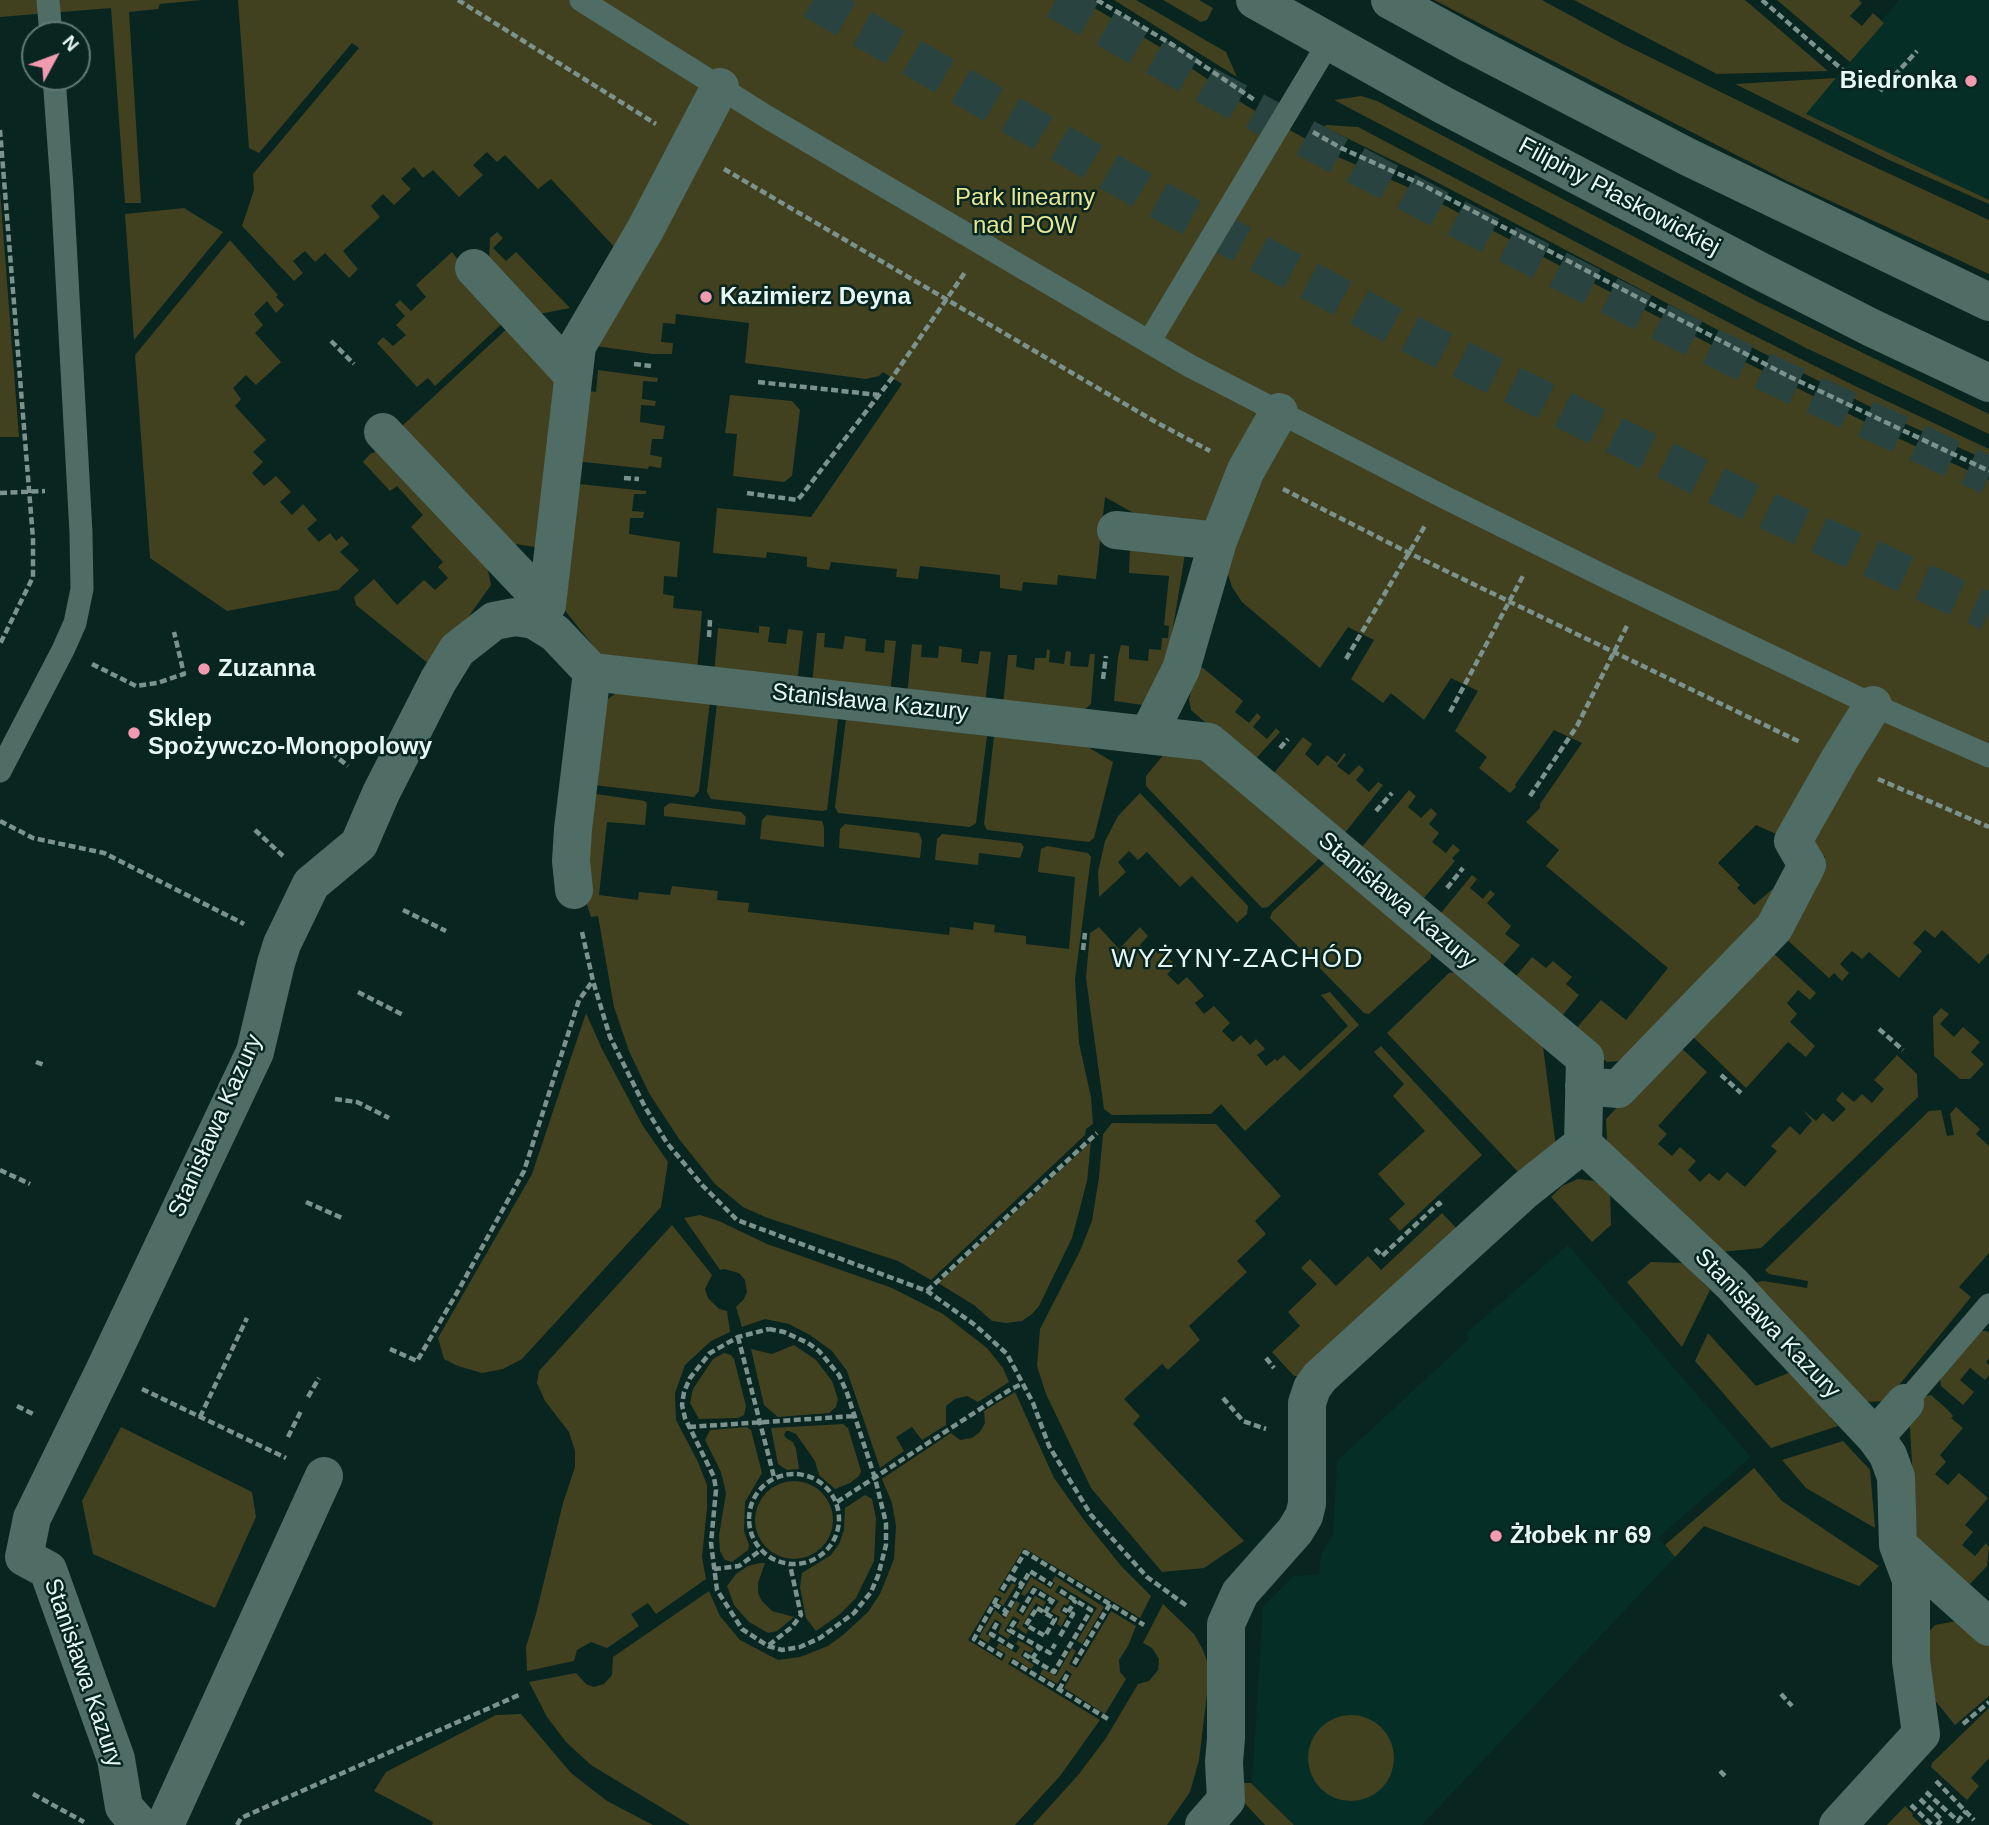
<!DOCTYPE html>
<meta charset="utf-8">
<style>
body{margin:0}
#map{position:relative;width:1989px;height:1825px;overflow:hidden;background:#082520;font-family:Arial,sans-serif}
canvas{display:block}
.north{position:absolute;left:21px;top:21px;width:70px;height:70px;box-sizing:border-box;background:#082520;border:2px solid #617974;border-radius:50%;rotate:49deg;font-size:19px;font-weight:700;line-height:28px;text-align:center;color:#e7f7f3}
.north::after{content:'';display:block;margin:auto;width:24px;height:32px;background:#f29ab0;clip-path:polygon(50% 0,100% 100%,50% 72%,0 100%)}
</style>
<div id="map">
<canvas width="1989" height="1825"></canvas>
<div class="north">N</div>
</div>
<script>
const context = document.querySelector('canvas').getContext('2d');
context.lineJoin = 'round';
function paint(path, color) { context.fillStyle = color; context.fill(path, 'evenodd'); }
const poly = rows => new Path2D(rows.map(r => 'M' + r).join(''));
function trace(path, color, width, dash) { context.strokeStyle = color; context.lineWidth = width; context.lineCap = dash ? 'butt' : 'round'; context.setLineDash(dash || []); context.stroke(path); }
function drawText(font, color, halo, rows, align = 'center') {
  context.font = font + ' Arial,sans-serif'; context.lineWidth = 5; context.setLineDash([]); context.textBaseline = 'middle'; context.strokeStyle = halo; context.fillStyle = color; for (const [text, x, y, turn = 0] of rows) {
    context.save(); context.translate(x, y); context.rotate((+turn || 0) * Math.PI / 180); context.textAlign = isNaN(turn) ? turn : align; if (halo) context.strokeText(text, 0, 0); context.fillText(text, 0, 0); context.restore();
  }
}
paint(poly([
 [1899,0,1989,0,1989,200,1806,114,1883,23,1882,20],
 [1568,1245,1751,1457,1658,1538,1675,1557,1422,1825,1294,1825,1252,1783,1263,1607,1294,1576,1319,1574,1321,1554,1333,1534,1337,1461,1469,1339,1466,1333]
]), '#052e27');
paint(poly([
 [0,0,202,0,160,4,158,9,129,12,141,203,125,203,111,8,0,17],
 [238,0,1081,0,1165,50,1245,105,1338,157,1417,191,1729,354,1889,434,1989,480,1989,953,1979,964,1942,930,1935,938,1925,930,1913,943,1922,951,1899,978,1869,952,1862,959,1852,951,1840,964,1849,973,1842,981,1834,973,1829,978,1783,936,1825,856,1756,825,1718,863,1740,885,1737,888,1754,905,1790,874,1765,919,1631,1060,1607,1062,1572,1033,1601,1000,1626,1020,1668,968,1546,866,1559,850,1526,822,1540,808,1540,804,1582,743,1554,730,1515,785,1516,787,1510,793,1479,768,1487,757,1455,731,1478,691,1451,678,1424,720,1391,693,1383,703,1351,679,1374,640,1348,627,1320,668,1242,602,1232,587,1227,571,1164,530,1105,497,1096,579,1058,575,1057,585,1023,582,1022,591,1000,588,1000,575,920,566,918,579,896,577,897,569,831,562,829,570,807,567,807,557,767,552,766,558,713,553,717,508,811,517,902,384,883,372,879,376,866,379,745,363,749,323,676,314,675,324,663,323,661,342,673,343,672,354,652,354,596,346,617,250,551,179,538,189,505,155,497,162,487,152,473,165,483,175,459,197,433,170,423,178,414,167,401,179,411,189,394,205,383,194,371,206,380,217,343,251,358,269,349,278,325,253,315,262,305,251,293,261,303,273,294,281,242,226,254,190,253,174,359,48,352,43,259,153,249,148],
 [1114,0,1136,0,1226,52,1237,77],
 [1163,0,1199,0,1213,8,1207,20,1201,22],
 [1434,0,1542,0,1621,43,1847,154,1989,220,1989,274,1787,181],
 [1574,0,1745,0,1828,71,1717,74],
 [1777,0,1859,0,1862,3,1850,16,1862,26,1873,13,1884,23,1850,62],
 [1836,78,1806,114,1989,200,1989,204,1889,160,1735,84],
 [1361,96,1377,101,1756,301,1989,414,1989,434,1806,348,1334,100],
 [1326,125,1358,127,1743,330,1855,386,1989,449,1989,461,1897,420,1737,340,1425,176,1324,127],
 [0,191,19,437,0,437],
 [184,208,223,232,134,340,125,214],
 [497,232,503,238,493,248,506,261,516,252,570,308,534,315,489,265,490,238],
 [230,240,278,295,276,297,284,305,276,313,267,301,254,314,263,325,255,333,281,362,256,385,246,375,233,388,241,399,235,406,266,440,253,452,263,462,252,473,264,486,276,476,291,492,280,502,292,515,303,504,317,520,307,529,319,542,330,533,336,541,342,536,349,544,340,552,359,570,338,590,227,611,150,558,135,355],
 [452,252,506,320,435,386,428,378,417,387,377,343,383,337,393,346,406,335,396,325,405,316,395,305,400,300,411,311,426,297,416,285],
 [511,325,560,385,541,548,503,542,402,426],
 [598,370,658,378,657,382,643,381,642,399,656,401,655,406,641,405,640,422,665,426,663,439,652,439,650,455,662,457,661,468,649,466,648,469,575,461,589,391,596,392],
 [730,395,792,401,800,410,792,476,784,482,733,476,737,434,725,433],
 [382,449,485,556,491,585,437,661,429,664,356,605,354,597,374,579,397,605,424,580,435,590,448,578,438,567,443,562,411,527,423,515,397,486,390,491,363,462,370,454],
 [579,484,646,491,646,494,634,494,632,511,644,512,643,518,630,518,629,534,680,542,677,577,664,576,663,594,674,596,673,608,702,611,697,673,606,662,559,603],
 [1130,547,1185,554,1166,671,1143,705,1114,701,1118,657,1121,645,1129,646,1129,659,1148,661,1149,649,1161,650,1162,638,1168,638,1169,626,1164,625,1169,576,1129,573],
 [759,626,770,627,768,642,786,644,788,629,803,631,797,684,714,675,718,628,759,633],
 [817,633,825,633,824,647,843,649,845,636,866,639,865,651,884,653,885,640,896,641,890,694,812,685],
 [912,644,922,645,921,657,938,658,939,646,962,649,961,662,978,664,980,651,991,652,985,704,907,696],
 [1047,649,1050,650,1049,662,1064,664,1066,651,1071,652,1070,666,1088,667,1090,654,1095,654,1091,704,1079,714,1003,705,1008,655,1017,655,1016,667,1034,670,1035,658,1046,658],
 [1196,667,1203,668,1243,701,1235,712,1249,723,1257,713,1261,717,1253,727,1267,739,1276,728,1280,732,1252,763,1191,710,1189,700],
 [623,688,710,702,699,791,694,797,594,785,597,707],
 [717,703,834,712,838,720,827,810,822,811,711,799,707,792],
 [846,719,987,736,976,823,970,827,838,813,835,807],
 [994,736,1076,740,1113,762,1094,838,1089,842,987,830,984,824],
 [1303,737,1312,744,1305,754,1318,766,1327,755,1337,763,1344,753,1346,755,1337,766,1349,775,1359,765,1364,770,1356,780,1369,792,1378,782,1383,785,1340,839,1270,778],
 [1165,753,1212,761,1323,855,1268,907,1262,908,1146,786,1146,776],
 [1409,790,1416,796,1408,807,1421,818,1431,808,1437,814,1429,824,1439,833,1432,842,1446,853,1453,844,1460,850,1452,858,1455,861,1419,904,1357,853],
 [1140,793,1248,906,1247,914,1237,923,1192,876,1180,887,1147,852,1138,860,1129,851,1118,862,1126,872,1099,897,1098,872,1105,841,1118,816],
 [596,794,645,801,647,804,645,825,607,822,599,895,638,900,639,892,670,895,672,886,718,891,717,900,749,903,748,912,949,935,950,927,973,930,974,922,995,925,994,932,1026,936,1026,944,1069,949,1075,877,1038,872,1041,849,1047,846,1088,853,1091,857,1075,979,1079,1043,1091,1097,1093,1124,1086,1129,1085,1135,931,1280,898,1261,765,1217,743,1207,715,1184,679,1139,649,1093,629,1051,614,1007,598,916,591,917,586,901,583,873],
 [670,803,741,812,746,817,745,825,664,816,664,807],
 [767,815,822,821,824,827,824,847,760,839,762,820],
 [845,824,919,833,922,840,920,858,839,848,840,829],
 [942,834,1021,843,1024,847,1020,858,979,853,978,865,935,860,937,839],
 [1328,860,1431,945,1431,958,1369,1014,1364,1013,1270,918,1272,912],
 [1472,875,1477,879,1470,888,1483,899,1490,890,1495,894,1487,903,1511,926,1505,934,1520,945,1498,971,1436,919],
 [1099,927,1119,949,1140,927,1148,936,1140,945,1149,955,1159,947,1176,966,1167,974,1178,985,1187,977,1204,996,1195,1003,1204,1014,1214,1006,1230,1023,1222,1031,1233,1042,1241,1035,1250,1045,1256,1039,1265,1049,1257,1055,1266,1066,1275,1059,1277,1061,1284,1055,1300,1071,1348,1026,1321,995,1330,992,1359,1025,1245,1131,1221,1104,1211,1114,1112,1115,1104,1109,1086,978,1090,933],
 [1769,949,1816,993,1810,1000,1798,990,1787,1003,1797,1014,1790,1022,1815,1046,1806,1057,1788,1042,1746,1088,1688,1032],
 [1532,957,1546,968,1553,961,1572,977,1566,984,1579,995,1558,1021,1512,981],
 [1463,971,1542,1039,1556,1147,1521,1175,1387,1033,1449,973],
 [1941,1008,1949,1014,1940,1024,1954,1037,1963,1027,1980,1042,1971,1052,1984,1064,1970,1079,1960,1079,1934,1056,1933,1017],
 [586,1013,602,1049,643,1126,668,1162,661,1207,522,1359,503,1369,482,1373,458,1366,444,1359,438,1338,532,1174],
 [1677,1044,1707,1072,1658,1126,1667,1134,1658,1144,1672,1156,1680,1147,1696,1161,1688,1170,1700,1182,1709,1173,1719,1181,1727,1172,1745,1187,1777,1151,1771,1146,1790,1126,1800,1135,1812,1121,1803,1110,1816,1121,1823,1113,1833,1122,1846,1109,1836,1100,1842,1092,1854,1102,1862,1094,1872,1103,1884,1089,1874,1080,1897,1055,1917,1074,1918,1097,1761,1248,1721,1252,1607,1142,1606,1119],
 [1381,1046,1482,1155,1400,1231,1389,1219,1405,1204,1378,1174,1425,1131,1393,1096,1404,1084,1374,1052],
 [1956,1107,1980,1129,1976,1134,1989,1146,1989,1253,1959,1287,1971,1297,1886,1401,1864,1402,1752,1283,1763,1281,1807,1288,1808,1281,1769,1274,1765,1270,1929,1111,1941,1110,1947,1136,1954,1135,1950,1114],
 [1112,1123,1216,1124,1281,1196,1255,1221,1266,1234,1237,1261,1247,1272,1189,1326,1200,1340,1168,1370,1162,1364,1124,1399,1140,1416,1133,1424,1244,1541,1204,1568,1162,1572,1091,1488,1046,1394,1037,1366,1040,1329,1080,1251,1092,1221,1099,1177,1103,1134],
 [1091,1142,1087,1181,1072,1238,1039,1306,1032,1314,1022,1321,1006,1323,992,1321,974,1305,938,1283],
 [1578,1179,1594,1181,1610,1193,1611,1225,1592,1242,1551,1197,1562,1186],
 [1442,1213,1461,1233,1300,1376,1294,1376,1272,1352,1300,1326,1288,1312,1317,1284,1301,1268,1310,1259,1336,1286,1368,1256,1381,1270],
 [700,1215,719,1221,767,1244,892,1288,943,1314,987,1348,1003,1368,1009,1382,978,1402,967,1396,955,1399,946,1406,946,1425,922,1440,912,1427,896,1437,904,1451,880,1468,847,1371,832,1351,810,1335,789,1324,765,1319,742,1327,736,1307,744,1299,747,1292,745,1280,739,1273,724,1269,720,1270,684,1218],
 [672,1225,712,1275,705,1289,708,1298,719,1309,727,1311,730,1332,711,1341,685,1365,675,1393,676,1420,698,1462,707,1485,707,1507,702,1557,706,1579,656,1614,648,1603,631,1614,639,1626,607,1648,591,1642,577,1650,574,1661,527,1671,526,1647,536,1614,563,1503,575,1467,575,1451,569,1432,545,1401,537,1383,539,1371],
 [1651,1262,1683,1263,1710,1290,1682,1347,1627,1282],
 [1981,1330,1989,1332,1989,1358,1986,1362,1989,1365,1989,1375,1985,1380,1970,1368,1960,1380,1974,1392,1963,1405,1941,1386,1940,1378],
 [1708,1333,1756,1386,1791,1372,1838,1426,1771,1448,1695,1361],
 [794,1345,816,1360,832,1381,838,1399,836,1407,829,1413,778,1417,764,1405,751,1349,772,1354],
 [724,1353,731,1355,734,1359,746,1406,744,1415,738,1418,699,1419,690,1403,693,1389,713,1359],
 [1015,1392,1054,1478,1084,1520,1122,1567,1151,1596,1140,1618,1024,1548,998,1590,1005,1594,1012,1583,1016,1585,1003,1606,999,1603,1002,1598,995,1595,968,1640,1002,1661,1006,1654,996,1648,999,1643,1016,1653,1020,1647,1016,1644,1018,1640,1034,1649,1031,1653,1024,1650,1021,1656,1034,1665,1031,1669,1012,1657,1008,1664,1100,1720,1060,1776,1015,1825,690,1825,591,1765,566,1742,547,1717,529,1682,576,1673,586,1684,594,1687,604,1684,612,1675,613,1657,709,1591,720,1616,740,1640,778,1660,800,1657,828,1646,843,1635,868,1612,880,1594,894,1559,896,1526,892,1503,882,1479,951,1433,960,1440,972,1438,980,1432,985,1423,984,1411],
 [1931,1395,1948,1410,1953,1416,1951,1418,1963,1428,1940,1455,1946,1462,1935,1474,1948,1485,1959,1473,1988,1498,1965,1525,1973,1532,1962,1545,1975,1556,1986,1543,1989,1547,1987,1566,1970,1584,1917,1542,1909,1414,1923,1397],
 [843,1424,848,1428,861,1471,859,1476,850,1483,835,1489,819,1475,815,1461,796,1434,789,1431,786,1431,784,1435,786,1438,793,1442,796,1449,799,1469,787,1470,778,1464,771,1428],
 [121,1427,252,1492,256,1517,215,1608,93,1554,82,1501],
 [747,1427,751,1430,762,1473,745,1502,744,1531,749,1545,748,1550,732,1562,725,1560,720,1551,719,1536,726,1493,721,1472,705,1440,710,1430],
 [1843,1441,1870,1470,1875,1528,1806,1488,1782,1460],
 [1754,1468,1782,1501,1879,1566,1859,1586,1704,1526,1675,1557,1665,1545],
 '755 1520a39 39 0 1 1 78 0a39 39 0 1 1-78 0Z',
 [865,1495,872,1499,876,1518,874,1561,856,1598,839,1615,816,1631,806,1618,800,1587,802,1573,831,1555,839,1544,844,1530,845,1508],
 [760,1563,765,1563,758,1583,758,1593,762,1601,772,1611,794,1617,777,1631,768,1633,749,1622,734,1605,727,1586,736,1574,748,1566],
 [1055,1576,1104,1607,1082,1644,1077,1641,1097,1608,1059,1585,1055,1592,1070,1601,1067,1606,1064,1604,1060,1611,1067,1616,1061,1627,1057,1624,1060,1617,1051,1612,1059,1601,1033,1585,1025,1596,1021,1594,1031,1577,1051,1589,1055,1583,1052,1581],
 [1035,1596,1046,1602,1043,1607,1036,1603,1022,1626,1028,1630,1026,1634,1016,1627,1020,1620,1013,1616,1004,1631,1011,1635,1008,1639,998,1633,1002,1624,995,1619,986,1634,991,1637,988,1643,979,1637,995,1610,1005,1619,1016,1601,1020,1603,1016,1611,1023,1616],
 [1163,1604,1194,1634,1203,1650,1210,1669,1199,1760,1190,1792,1167,1825,1033,1825,1079,1774,1106,1738,1138,1684,1149,1681,1158,1670,1159,1659,1152,1648,1143,1643],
 [1111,1611,1136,1626,1128,1646,1119,1660,1120,1672,1126,1679,1105,1714,1064,1688,1072,1674,1066,1670,1057,1684,1040,1674,1043,1669,1056,1676,1072,1648,1076,1651,1069,1664,1077,1668],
 [1962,1620,1989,1645,1989,1696,1955,1725,1929,1693,1926,1635,1935,1625],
 [1989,1708,1989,1758,1971,1778,1979,1786,1967,1800,1931,1767,1932,1763],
 [521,1714,571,1773,607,1801,653,1825,432,1825,433,1822,374,1791,386,1772,496,1715],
 '1308 1758a43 43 0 1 1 86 0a43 43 0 1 1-86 0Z',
 [1239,1783,1251,1783,1294,1825,1265,1825,1238,1796],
 [1905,1806,1913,1814,1912,1816,1922,1825,1887,1825]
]), '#414120');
trace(poly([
 [813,0,1155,198,1400,329,1776,515,1989,612],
 [1056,0,1215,90,1458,219,1703,343,1989,476]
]), '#294440', 38, [38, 19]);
trace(poly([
 [458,0,656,124],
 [1097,0,1173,45,1256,101],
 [1762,0,1844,71],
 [1880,91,1917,51],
 [0,130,33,539,33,577,0,644],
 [1313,132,1341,148,1421,184,1788,376,1989,471],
 [724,169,1154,421,1210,451],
 [331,341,354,364],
 [634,364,651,366],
 [758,382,879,395],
 [624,478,639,479],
 [1283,489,1409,553,1800,742],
 [0,493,45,491],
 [747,493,797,500,801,496,892,378,966,271],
 [709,637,710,620],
 [1346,659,1426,524],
 [92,664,136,686,157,683,184,674,174,632],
 [1103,679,1106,656],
 [1450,712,1524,574],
 [323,746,348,766],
 [1280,748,1288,739],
 [1878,779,1989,827],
 [1530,796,1577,726,1628,624],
 [1376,811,1392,793],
 [0,821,33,838,104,853,244,924],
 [255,830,283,856],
 [1447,888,1463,868],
 [403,910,446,931],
 [582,932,593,981,610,1037,645,1107,667,1143,703,1186,737,1220,927,1291,975,1325,1007,1354,1033,1403,1049,1446,1091,1515,1147,1577,1187,1606],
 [1083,950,1085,933],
 [358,992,403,1015],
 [1879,1029,1903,1050],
 [36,1062,44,1065],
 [1721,1075,1741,1093],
 [335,1099,357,1102,389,1118],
 [0,1170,30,1184],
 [306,1202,342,1218],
 [1375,1249,1382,1256,1439,1203,1443,1208],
 [927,1291,1097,1133],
 [769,1329,784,1332,808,1343,819,1351,839,1375,847,1393,875,1478,886,1523,886,1545,878,1576,871,1592,854,1613,820,1638,800,1647,782,1650,768,1646,742,1629,717,1590,711,1543,716,1490,714,1477,685,1418,682,1405,684,1392,690,1378,710,1353,738,1337,769,1329],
 [738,1337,774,1477],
 [390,1349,417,1361,458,1291,524,1171,579,1000,592,982],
 [1266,1358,1274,1368],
 [142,1389,286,1458],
 [308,1397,319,1378],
 [1223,1398,1243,1421,1266,1429],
 [17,1406,35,1415],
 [200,1417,247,1318],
 [689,1427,855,1416],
 [288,1437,302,1409],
 '749 1519a45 45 0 1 1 90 0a45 45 0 1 1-90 0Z',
 [837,1502,1011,1389,1022,1384],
 [714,1569,739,1566,761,1550],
 [1010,1577,1022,1584],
 [1002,1590,1025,1552,1144,1625],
 [997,1598,974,1639,1002,1656],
 [994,1604,1006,1611],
 [1037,1608,1055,1619,1045,1636,1026,1625,1037,1608],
 [1021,1612,1034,1590,1056,1603],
 [1068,1612,1076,1600],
 [1045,1613,1052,1601],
 [1004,1616,1030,1571,1052,1585],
 [1015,1621,1009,1630,1050,1653,1055,1644],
 [997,1623,991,1634,1015,1649],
 [1060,1636,1073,1614,1063,1609],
 [769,1645,792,1627,801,1615,790,1565],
 [1024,1654,1054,1672,1091,1610,1059,1590],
 [1032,1659,1040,1647],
 [1012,1661,1108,1719],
 [1074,1664,1110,1604],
 [1059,1690,1068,1673],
 [1781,1694,1792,1706],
 [1963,1724,1989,1702],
 [1720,1771,1727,1778],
 [1936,1781,1974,1820],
 [1926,1792,1958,1821,1966,1811],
 [33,1794,84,1822],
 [1920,1799,1942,1820,1937,1825],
 [1911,1805,1932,1825],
 [237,1825,241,1818,521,1694]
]), '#7c928d', 4.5, [7, 3.5]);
trace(poly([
 [48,0,51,35],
 [581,0,767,117,1190,366,1442,496,1616,582,1873,705,1989,756],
 [1149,342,1329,42],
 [0,771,63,650,75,623,82,589,81,533,62,187,54,77],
 [1905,1403,1989,1305]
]), '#4f6c65', 23);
trace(poly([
 [474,268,573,375],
 [383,432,547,605,535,619],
 [1116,530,1218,541],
 [547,605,577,346,645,230,720,87],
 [1148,735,1181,669,1218,541,1246,470,1279,412],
 [574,890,571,861,573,829,592,672],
 [1584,1086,1618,1089,1774,928,1807,865,1793,841,1839,760,1873,705],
 [1875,1437,1905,1403],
 [1900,1547,1989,1627],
 [140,1825,124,1807,116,1759,48,1570,24,1557,32,1518,104,1371,255,1052,276,963,282,944,311,884,359,844,381,793,438,681,457,650,494,621,515,617,534,620,555,633,592,672,1209,742,1585,1058,1583,1144,1732,1284,1766,1321,1875,1437,1888,1455,1896,1477,1898,1545,1911,1580,1911,1661,1921,1734,1838,1825],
 [165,1825,324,1476],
 [1204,1825,1226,1800,1224,1762,1226,1738,1226,1624,1240,1593,1295,1531,1304,1516,1307,1504,1307,1403,1312,1388,1320,1377,1525,1190,1583,1144]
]), '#4f6c65', 38);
trace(poly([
 [1255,0,1443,105,1760,271,1872,328,1989,383],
 [1390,0,1472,45,1688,157,1989,302]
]), '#4f6c65', 38);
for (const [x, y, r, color] of [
 [1971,81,7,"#f29ab0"],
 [706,297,7,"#f29ab0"],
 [204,669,7,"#f29ab0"],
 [134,733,7,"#f29ab0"],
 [1496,1536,7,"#f29ab0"]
]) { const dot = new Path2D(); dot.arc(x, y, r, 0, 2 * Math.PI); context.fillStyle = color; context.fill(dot); trace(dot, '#082520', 2.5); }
drawText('bold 24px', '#e7f7f3', '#082520', [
 ["Biedronka",1957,81,"right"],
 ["Kazimierz Deyna",720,297],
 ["Zuzanna",218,669],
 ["Sklep",148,719],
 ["Spożywczo-Monopolowy",148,747],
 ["Żłobek nr 69",1510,1536]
], 'left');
drawText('24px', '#e7f7f3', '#082520', [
 ["Filipiny Płaskowickiej",1619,197,28],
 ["Stanisława Kazury",870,703,6],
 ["Stanisława Kazury",1397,901,40],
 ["Stanisława Kazury",216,1126,-66],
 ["Stanisława Kazury",1767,1324,46],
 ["Stanisława Kazury",83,1673,71]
]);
drawText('24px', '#e6e694', '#082520', [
 ["Park linearny",1025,198],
 ["nad POW",1025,226]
]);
context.letterSpacing = '2px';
drawText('26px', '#e7f7f3', '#082520', [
 ["WYŻYNY-ZACHÓD",1238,960]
]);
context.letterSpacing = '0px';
</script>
